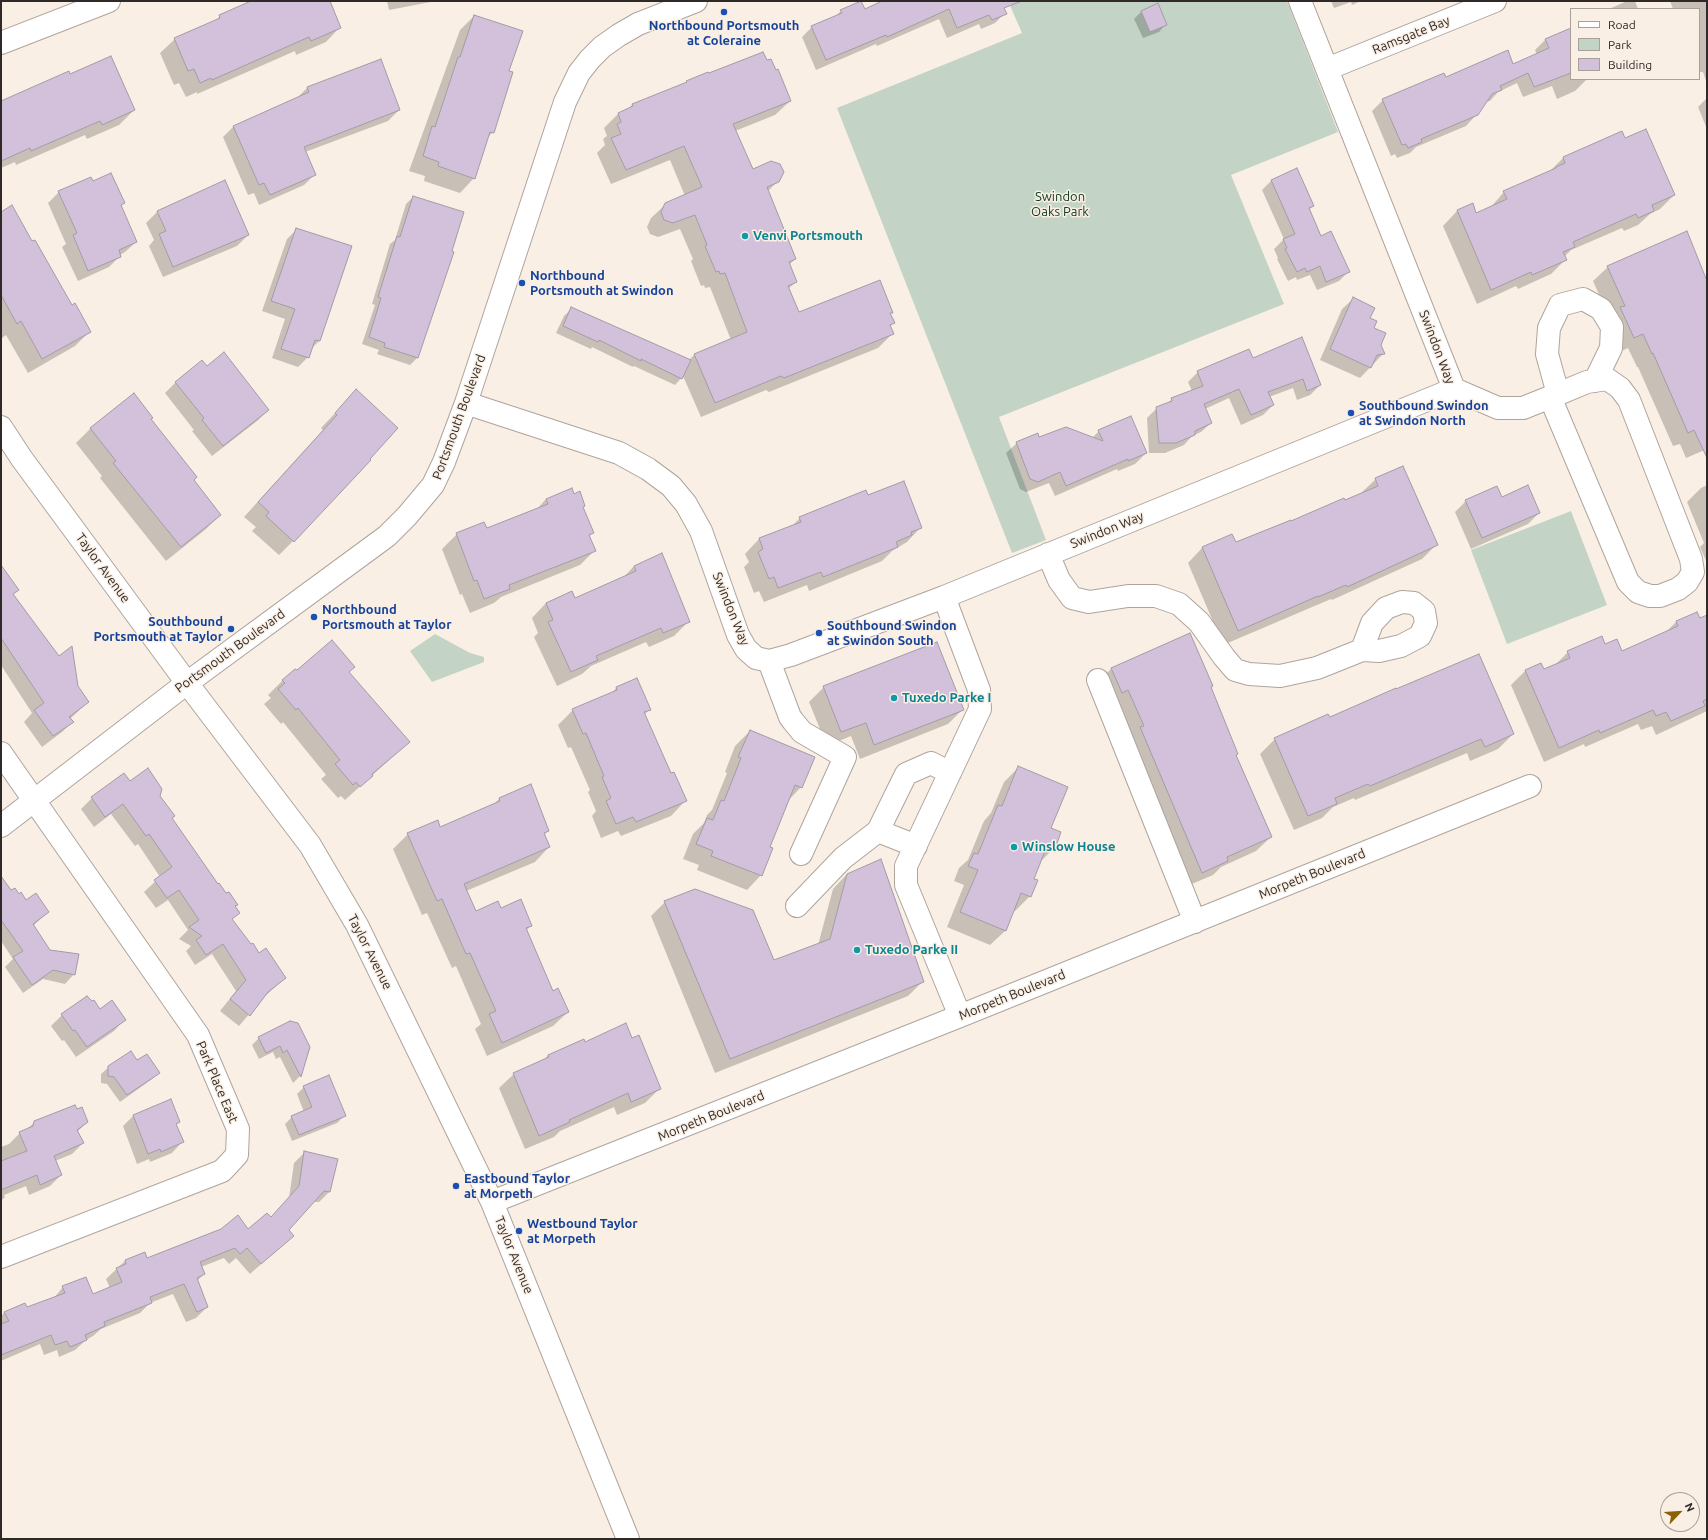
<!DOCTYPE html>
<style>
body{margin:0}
#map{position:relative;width:1708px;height:1540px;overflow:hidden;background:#faefe5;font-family:Ubuntu,sans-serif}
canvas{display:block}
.frame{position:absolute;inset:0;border:2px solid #2f2a27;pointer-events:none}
.legend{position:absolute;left:1570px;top:8px;width:130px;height:72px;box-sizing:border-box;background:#faefe5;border:1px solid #a9a099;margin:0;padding:5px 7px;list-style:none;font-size:12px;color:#2f2a27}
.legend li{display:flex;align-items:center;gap:8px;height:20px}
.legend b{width:20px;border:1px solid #a9a099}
.north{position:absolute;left:1660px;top:1492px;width:40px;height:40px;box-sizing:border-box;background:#faefe5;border:1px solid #a9a099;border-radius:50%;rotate:65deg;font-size:11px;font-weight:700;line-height:16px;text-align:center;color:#2f2a27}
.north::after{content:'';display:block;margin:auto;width:14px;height:18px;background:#8a6201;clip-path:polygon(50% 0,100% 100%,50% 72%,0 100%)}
</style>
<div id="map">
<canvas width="1708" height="1540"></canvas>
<div class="frame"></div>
<ul class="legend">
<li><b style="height:5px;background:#fff"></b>Road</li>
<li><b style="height:11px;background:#c3d4c6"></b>Park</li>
<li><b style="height:11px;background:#d3c1db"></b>Building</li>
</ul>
<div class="north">N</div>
</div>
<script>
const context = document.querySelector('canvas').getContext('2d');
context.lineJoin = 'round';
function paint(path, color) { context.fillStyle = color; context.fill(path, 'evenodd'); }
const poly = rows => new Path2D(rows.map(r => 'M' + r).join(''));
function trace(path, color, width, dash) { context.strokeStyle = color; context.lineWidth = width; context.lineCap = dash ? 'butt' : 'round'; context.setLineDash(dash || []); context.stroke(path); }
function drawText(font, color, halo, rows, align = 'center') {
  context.font = font + ' Ubuntu,sans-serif'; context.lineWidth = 3; context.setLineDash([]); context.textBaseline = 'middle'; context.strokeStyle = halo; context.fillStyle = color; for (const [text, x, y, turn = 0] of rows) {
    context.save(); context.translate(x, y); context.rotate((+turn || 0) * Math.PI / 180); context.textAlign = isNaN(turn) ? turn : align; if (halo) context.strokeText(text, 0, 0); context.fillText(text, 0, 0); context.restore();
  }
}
paint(poly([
 [1008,1,1287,1,1338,132,1231,175,1284,304,999,417,1046,540,1012,553,837,108,1022,33],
 [1571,511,1607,605,1507,644,1471,550],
 [435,634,470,653,484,657,484,662,432,682,410,651]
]), '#c3d4c6');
paint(poly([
 [253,1,329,1,340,27,326,42,296,55,295,51,197,94,197,92,186,97,179,83,174,85,160,53,175,39,214,22,220,16],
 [387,1,436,1,389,10],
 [885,1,1000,1,1005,13,995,23,981,29,979,24,947,38,939,19,877,46,876,44,816,70,802,37,812,27,833,18,841,11,864,10],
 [1331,1,1361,1,1352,5,1351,2,1334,8],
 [1627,1,1635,1,1638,9,1609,9],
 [1670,1,1707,1,1707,84,1703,72,1700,72,1699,68,1699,9,1673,9],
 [1157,5,1166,24,1159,32,1143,38,1134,19,1141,12],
 [474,16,508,72,493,132,487,138,474,178,460,193,424,181,425,176,409,171,460,30],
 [1571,29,1571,79,1585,79,1586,80,1575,91,1557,99,1552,86,1523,97,1517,83,1498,92,1490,101,1485,102,1477,114,1466,126,1416,147,1410,153,1397,158,1395,154,1391,156,1372,111,1383,100,1446,78,1512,65,1537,55,1535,50,1546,39],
 [69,75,134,110,119,125,87,139,85,135,16,165,15,162,1,168,1,103],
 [687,81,790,101,775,115,735,131,753,170,778,181,768,191,795,259,789,265,796,282,788,289,798,313,892,312,889,314,893,323,890,327,892,334,878,348,769,392,766,390,701,417,683,376,675,385,634,366,633,367,592,347,591,349,556,333,564,316,571,309,689,360,694,355,731,340,710,287,705,288,704,285,701,286,691,261,693,259,680,229,658,237,650,234,647,227,651,218,666,204,685,196,670,160,611,184,597,153,605,145,603,139,607,136,604,128,618,114,627,110,633,104,684,84],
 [307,88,399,110,388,121,305,152,315,174,304,185,259,205,254,193,248,195,223,137,233,127,296,99],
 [1707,98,1707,129,1698,107],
 [1563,158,1674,195,1660,209,1650,214,1638,225,1624,231,1622,228,1571,250,1564,257,1565,260,1551,274,1518,289,1516,286,1477,304,1443,226,1457,211,1472,205,1476,214,1490,208,1504,192,1549,172],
 [1272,180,1313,206,1309,210,1321,237,1349,271,1339,281,1317,290,1310,275,1297,280,1296,277,1288,281,1277,259,1278,258,1274,249,1284,239,1262,190],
 [59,192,124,203,120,206,136,242,125,252,120,255,120,256,109,267,78,281,62,247,66,244,48,203],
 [195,195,248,235,237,246,163,277,149,246,154,240,146,223,157,212],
 [413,197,452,252,417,358,410,365,377,354,379,350,362,344,375,305,372,304,390,244,395,240,406,204],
 [1,213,32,243,71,307,90,331,75,346,28,373,6,335,2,338,1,335],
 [297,229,351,247,319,341,311,349,308,357,298,367,272,358,285,319,262,311,287,239],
 [1608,267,1707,282,1707,449,1686,458,1680,444,1673,446,1638,367,1637,367,1628,348,1619,352,1610,319,1593,281],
 [1353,299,1369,319,1383,354,1360,378,1320,360,1342,309],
 [1252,359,1320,385,1310,395,1297,400,1293,388,1269,397,1273,405,1263,415,1241,425,1229,398,1205,409,1211,423,1201,432,1192,436,1184,445,1165,453,1149,453,1147,418,1157,408,1167,404,1172,399,1192,391,1188,382,1198,372],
 [206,367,268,410,257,421,212,456,192,431,194,430,165,393,176,382],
 [356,391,293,541,279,555,252,531,256,527,244,517,323,430,321,428],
 [133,395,193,480,220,515,206,529,166,561,100,478,102,476,76,443,90,429],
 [1099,431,1146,453,1135,464,1118,471,1117,469,1055,496,1049,483,1026,492,1020,489,1006,453,1017,443,1038,438,1092,438],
 [1376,479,1436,545,1422,559,1332,600,1331,599,1223,645,1188,563,1202,548,1232,535,1235,543,1345,502,1361,493],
 [1707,485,1707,563,1700,547,1704,543,1687,502,1701,488],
 [574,495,584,506,582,508,592,533,589,537,594,551,580,565,501,597,494,603,470,613,462,594,460,595,442,549,457,534,486,529,537,509,546,499],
 [1501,498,1539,513,1528,524,1471,549,1455,512,1466,501],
 [800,518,921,527,907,542,892,551,882,561,809,591,807,585,764,602,759,591,754,593,744,567,749,562,745,554,759,539,790,528],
 [634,566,689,621,674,636,649,647,646,642,591,666,582,674,557,686,534,637,538,633,532,618,546,603,575,599,623,578],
 [1,567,17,590,12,595,88,702,70,719,72,722,62,732,42,747,24,722,32,713,1,665],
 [1707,616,1707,711,1656,735,1652,726,1641,730,1638,724,1585,747,1584,744,1544,762,1511,685,1526,670,1543,671,1554,666,1568,652,1605,645,1622,652,1665,633,1676,622,1699,620],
 [1111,669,1210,688,1236,755,1271,837,1256,851,1221,867,1213,875,1187,886,1097,683],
 [348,672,409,742,345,800,341,796,338,798,321,779,326,775,283,722,281,724,264,704,271,698,268,695,283,680],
 [824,687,962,710,948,724,860,759,851,736,827,746,809,702],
 [616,688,650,709,644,715,671,775,685,801,671,816,621,836,618,831,601,838,592,816,596,811,588,792,590,790,571,747,568,748,558,725,573,710,611,694],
 [1329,718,1513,734,1498,749,1470,761,1467,753,1355,800,1354,798,1333,807,1322,818,1294,830,1260,754,1275,739],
 [750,731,801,787,787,802,768,847,761,875,747,890,697,870,699,865,683,859,693,834,704,823,707,815,712,810,727,773,725,772,735,746],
 [1018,768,1050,829,1054,848,1039,863,1033,879,1030,896,1015,911,1013,910,1005,931,990,945,947,927,964,885,954,881,959,868,968,860,984,821,991,813,1004,782],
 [124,774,130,782,159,796,171,818,218,885,237,905,234,907,239,913,231,920,259,954,285,978,263,998,239,1026,220,1011,236,991,212,954,195,965,186,951,191,946,179,939,188,930,168,900,156,908,144,892,160,877,138,844,135,846,111,814,94,827,81,809,92,798],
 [499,799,548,831,544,835,549,847,535,862,466,891,475,912,500,909,531,925,526,931,553,992,568,1012,553,1026,487,1056,475,1029,481,1024,456,966,452,968,427,913,422,915,393,849,408,834,440,828,493,805],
 [847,874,923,981,908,996,715,1073,651,916,665,902,774,962,818,945,833,889],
 [1,889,11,892,48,912,33,926,50,951,74,974,65,984,43,979,23,993,5,967,13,959,1,941],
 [99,1010,124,1020,114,1031,76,1057,64,1040,62,1041,51,1026,62,1015],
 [259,1038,309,1047,300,1076,293,1083,280,1057,276,1059,273,1052,259,1059,252,1045],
 [584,1043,659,1089,645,1103,617,1115,614,1107,560,1131,554,1137,525,1149,499,1088,514,1074,543,1061,548,1055],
 [137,1061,159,1072,152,1079,120,1102,107,1084,101,1083,101,1074,109,1067],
 [304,1087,344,1116,337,1123,292,1141,285,1124,292,1117,304,1112,297,1094],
 [76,1110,87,1122,77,1132,83,1143,72,1154,55,1161,61,1175,50,1186,29,1195,26,1186,4,1195,5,1197,1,1201,1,1147,9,1144,20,1133,26,1130,35,1122],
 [133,1116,179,1122,175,1126,182,1142,172,1153,150,1162,149,1159,137,1164,123,1126],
 [305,1152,329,1192,319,1202,314,1202,288,1230,293,1236,250,1274,236,1258,229,1264,224,1258,201,1267,204,1274,197,1281,207,1307,196,1318,186,1322,173,1294,150,1303,140,1313,101,1329,93,1336,86,1340,75,1350,59,1357,57,1350,44,1355,40,1344,1,1361,1,1316,5,1312,26,1308,53,1299,63,1287,92,1296,110,1288,106,1279,125,1261,147,1259,248,1230,270,1218,289,1198,294,1163]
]), '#0003');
const building = poly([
 [251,1,330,1,341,28,311,41,309,37,212,80,211,78,200,83,194,69,188,71,174,38,220,18,219,15,251,1],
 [861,1,865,9,882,1,1022,1,1004,8,1007,14,992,20,989,15,957,28,949,9,887,37,886,35,826,60,811,26,842,13,840,10,861,1],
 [1158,3,1167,25,1150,32,1141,11,1158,3],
 [474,15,523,31,509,71,513,72,494,133,490,132,475,179,438,166,439,162,423,156,432,126,435,127,458,57,460,57,474,15],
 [1571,28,1571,73,1534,87,1528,73,1500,86,1502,90,1492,94,1478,115,1421,139,1422,142,1408,148,1406,144,1402,145,1382,99,1444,73,1446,77,1508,50,1513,64,1549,48,1545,39,1571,28],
 [763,52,767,60,771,59,776,70,778,69,791,101,733,124,753,169,771,161,780,164,784,172,779,182,767,187,796,259,789,262,797,282,788,286,799,312,880,280,893,313,890,313,895,323,890,325,894,334,784,378,781,376,715,403,694,354,747,332,725,273,720,274,719,271,716,272,705,246,707,245,695,215,673,223,664,220,661,212,665,203,702,187,684,146,626,170,611,138,621,134,617,124,621,122,618,113,633,106,632,104,687,82,686,81,708,72,709,73,763,52],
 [111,56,135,110,102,125,100,121,31,151,30,148,1,161,1,101,69,71,70,74,111,56],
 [381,59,400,110,304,147,316,175,270,195,264,183,259,185,233,126,309,92,307,87,381,59],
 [1646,129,1675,195,1652,205,1654,211,1638,218,1636,214,1573,242,1575,247,1563,252,1567,260,1532,275,1531,272,1491,290,1457,210,1473,203,1476,213,1507,199,1503,191,1556,168,1556,167,1565,163,1563,157,1622,131,1625,138,1646,129],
 [1297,168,1314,206,1309,208,1321,236,1331,231,1350,272,1326,282,1320,266,1307,272,1305,268,1297,272,1285,249,1287,248,1283,239,1295,234,1271,180,1297,168],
 [111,173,125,203,121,205,137,242,119,250,121,257,88,271,73,235,77,233,58,191,91,177,93,181,111,173],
 [225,180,249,235,173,267,159,234,166,231,157,211,225,180],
 [413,196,464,212,452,251,454,252,418,358,384,347,385,343,369,337,381,298,378,297,397,236,400,237,413,196],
 [12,205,32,241,35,240,72,305,75,303,91,332,42,359,21,321,17,324,1,295,1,212,12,205],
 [296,228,352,246,320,341,315,340,309,358,281,349,295,309,271,301,296,228],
 [1687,231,1707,281,1707,458,1694,430,1688,433,1653,353,1652,354,1643,334,1634,338,1620,307,1625,306,1607,266,1687,231],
 [1353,297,1375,308,1370,318,1377,321,1374,328,1386,333,1381,345,1385,354,1377,355,1371,368,1330,349,1353,297],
 [571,307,691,360,682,379,641,359,641,361,599,340,598,342,563,326,571,307],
 [1302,337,1321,385,1307,391,1303,379,1268,392,1274,405,1251,415,1239,389,1204,404,1212,423,1195,431,1195,435,1176,443,1159,443,1156,407,1172,401,1171,398,1203,386,1197,371,1249,349,1253,358,1302,337],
 [224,352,269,410,223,446,202,420,204,418,175,382,202,360,207,366,224,352],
 [356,389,398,428,370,459,371,460,294,542,266,516,269,512,258,502,337,415,335,413,356,389],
 [134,393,153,418,151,419,197,477,194,480,221,515,181,547,113,463,116,461,90,428,134,393],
 [1131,416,1147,453,1128,461,1128,459,1066,486,1060,472,1038,482,1030,479,1016,442,1038,433,1039,437,1066,427,1103,441,1098,430,1131,416],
 [1403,466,1438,545,1347,587,1346,585,1318,597,1318,596,1238,631,1202,547,1232,534,1236,542,1291,520,1291,521,1344,498,1345,500,1378,486,1375,478,1403,466],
 [904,481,922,528,911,532,912,535,896,542,898,547,823,577,821,572,778,588,774,577,769,579,758,552,763,549,759,538,801,522,799,517,866,490,868,495,904,481],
 [1528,485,1540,513,1482,538,1465,500,1497,486,1502,497,1528,485],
 [572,488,574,494,580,491,585,506,583,507,594,533,589,535,596,551,509,585,510,589,484,599,477,580,474,581,456,533,484,522,487,528,548,504,546,499,572,488],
 [662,553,690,622,663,633,661,628,596,656,598,660,571,672,548,622,553,620,546,603,572,591,575,598,636,571,634,566,662,553],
 [1,565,19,590,13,594,59,656,72,646,78,686,89,702,69,717,74,722,53,736,34,710,44,703,1,638,1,565],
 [1697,612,1700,618,1707,615,1707,699,1703,701,1705,706,1671,721,1666,712,1656,716,1653,710,1600,733,1599,730,1559,748,1525,670,1541,663,1544,669,1570,658,1567,651,1602,636,1605,644,1617,639,1622,651,1678,626,1676,621,1697,612],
 [1190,633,1213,686,1211,687,1238,754,1236,755,1272,837,1227,857,1228,861,1202,873,1140,727,1144,726,1128,690,1122,693,1111,668,1190,633],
 [332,640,355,667,349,672,410,742,372,774,373,776,360,787,356,782,353,785,335,764,340,760,298,708,296,710,278,689,285,683,282,680,295,669,297,670,332,640],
 [937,642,964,710,874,745,866,723,841,732,823,686,937,642],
 [1479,654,1514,734,1485,747,1481,739,1370,786,1368,784,1335,798,1337,804,1308,816,1274,738,1328,714,1330,717,1396,688,1396,689,1479,654],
 [637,678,651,710,644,712,671,773,674,772,687,801,636,822,633,817,616,824,606,801,611,798,602,777,604,776,586,733,583,734,572,709,617,690,616,687,637,678],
 [750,730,815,757,802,788,795,785,770,847,773,848,762,876,711,856,713,851,696,844,707,818,713,820,721,800,724,801,741,758,738,757,750,730],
 [1018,766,1068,787,1051,828,1061,832,1055,849,1047,846,1034,879,1038,880,1031,897,1021,893,1006,931,960,912,978,870,968,866,974,853,978,854,998,805,1002,806,1018,766],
 [148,768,162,789,160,796,175,816,172,818,218,884,219,883,226,893,229,892,238,905,235,906,240,913,232,919,251,944,253,943,259,953,266,948,286,978,268,992,250,1016,230,999,246,980,223,944,206,955,196,940,202,936,189,927,199,920,179,890,167,898,154,880,172,867,149,834,146,836,123,804,105,817,91,797,124,773,130,781,148,768],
 [531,784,549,831,544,833,550,847,464,884,476,911,498,901,501,908,521,899,532,926,526,928,553,991,558,988,569,1012,502,1043,489,1014,496,1011,470,953,466,954,442,899,437,901,407,833,438,820,440,827,500,801,499,798,531,784],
 [881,859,924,982,730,1059,664,901,695,889,753,910,774,960,830,939,847,874,881,859],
 [1,876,11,890,15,888,19,894,21,892,26,900,36,893,49,912,33,924,50,950,79,954,75,975,53,970,32,985,13,957,23,951,1,920,1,876],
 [87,996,92,1001,94,1000,100,1009,112,1000,126,1020,87,1047,75,1030,73,1031,61,1014,87,996],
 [290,1021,298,1023,310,1047,301,1077,287,1050,283,1053,280,1046,266,1053,258,1037,290,1021],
 [626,1023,632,1038,639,1035,661,1089,631,1102,628,1093,569,1120,570,1122,539,1136,513,1073,549,1057,548,1055,584,1039,585,1042,626,1023],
 [131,1051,137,1060,147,1054,160,1073,127,1095,114,1077,108,1076,108,1066,131,1051],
 [329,1075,346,1116,299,1135,291,1116,312,1107,303,1086,329,1075],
 [171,1099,180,1122,176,1124,184,1142,161,1152,160,1149,148,1154,133,1115,171,1099],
 [75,1105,77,1109,82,1107,88,1122,77,1130,84,1143,54,1156,62,1175,40,1185,37,1175,1,1190,1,1161,27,1151,19,1132,33,1126,34,1121,75,1105],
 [304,1151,338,1159,330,1192,324,1191,289,1230,294,1236,261,1264,247,1248,240,1254,235,1248,200,1262,205,1274,197,1278,208,1307,197,1312,184,1284,150,1297,152,1303,104,1322,105,1326,85,1335,87,1340,70,1347,67,1341,55,1345,51,1335,1,1355,1,1324,9,1321,4,1312,25,1303,27,1307,65,1293,62,1286,86,1277,93,1294,122,1282,116,1268,126,1264,125,1260,145,1252,147,1258,221,1229,238,1215,248,1229,267,1213,271,1217,299,1186,304,1151]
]);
paint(building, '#d3c1db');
trace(building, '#a29ba6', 1);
const minor = poly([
 [1,43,109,1],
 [1327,69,1495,1],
 [1454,389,1498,408,1523,408,1558,394,1587,382,1607,379,1620,388,1629,400,1691,559,1693,572,1687,582,1678,589,1660,596,1650,596,1638,592,1628,582,1550,397],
 [1558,394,1547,354,1549,328,1560,305,1583,299,1601,309,1612,327,1611,348,1595,381],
 [466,403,619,453,648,469,671,486,686,504,701,531,738,635,746,649,756,658,769,661,791,655,944,597,1454,389,1300,1],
 [1,427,22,459,187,683,310,845,357,925,492,1202,628,1539],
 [1048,554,1059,580,1072,598,1089,602,1128,596,1156,596,1179,604,1199,622,1224,657,1235,670,1249,674,1280,676,1317,668,1362,650,1379,651,1401,646,1420,636,1426,623,1424,611,1414,603,1402,602,1386,608,1372,623,1362,650],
 [944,597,979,690,980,709,906,866,906,885,960,1016],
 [769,661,790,717,793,721,802,732,845,757,801,854],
 [1098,680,1195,922],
 [1,753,198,1035,238,1129,237,1155,222,1171,1,1257],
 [1,826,187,683,387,536,407,516,433,485,444,462,466,403,565,102,579,73,590,59,602,47,619,35,638,24,696,1],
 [878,831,916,846],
 [797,906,843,858,878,831,906,774,931,763,950,773],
 [492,1202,960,1016,1530,786]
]);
trace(minor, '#afa49c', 24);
trace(minor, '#fff', 22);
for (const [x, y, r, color] of [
 [724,12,4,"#1a4fb4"],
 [745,236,4,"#0f9aa8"],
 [522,283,4,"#1a4fb4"],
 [1351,413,4,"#1a4fb4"],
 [314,617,4,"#1a4fb4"],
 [231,629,4,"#1a4fb4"],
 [819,633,4,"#1a4fb4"],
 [894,698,4,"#0f9aa8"],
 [1014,847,4,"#0f9aa8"],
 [857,950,4,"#0f9aa8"],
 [456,1186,4,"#1a4fb4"],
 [519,1231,4,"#1a4fb4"]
]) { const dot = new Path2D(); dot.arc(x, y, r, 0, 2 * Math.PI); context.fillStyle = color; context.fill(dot); trace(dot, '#faefe5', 1.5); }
drawText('bold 13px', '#164399', '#faefe5', [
 ["Northbound Portsmouth",724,26,"center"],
 ["at Coleraine",724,41,"center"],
 ["Northbound",530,276],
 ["Portsmouth at Swindon",530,291],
 ["Southbound Swindon",1359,406],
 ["at Swindon North",1359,421],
 ["Northbound",322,610],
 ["Portsmouth at Taylor",322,625],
 ["Southbound",223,622,"right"],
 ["Portsmouth at Taylor",223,637,"right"],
 ["Southbound Swindon",827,626],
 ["at Swindon South",827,641],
 ["Eastbound Taylor",464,1179],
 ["at Morpeth",464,1194],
 ["Westbound Taylor",527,1224],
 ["at Morpeth",527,1239]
], 'left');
drawText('13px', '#2f2a27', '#faefe5', [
 ["Ramsgate Bay",1411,35,-22],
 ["Swindon Way",1437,347,69],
 ["Portsmouth Boulevard",459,417,-70],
 ["Swindon Way",1107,530,-22],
 ["Taylor Avenue",103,568,54],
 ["Swindon Way",731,609,68],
 ["Portsmouth Boulevard",230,651,-36],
 ["Morpeth Boulevard",1312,874,-22],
 ["Taylor Avenue",370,952,63],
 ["Morpeth Boulevard",1012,995,-22],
 ["Park Place East",217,1082,67],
 ["Morpeth Boulevard",711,1116,-22],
 ["Taylor Avenue",514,1255,68]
]);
drawText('13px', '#0d391c', '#faefe5', [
 ["Swindon",1060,197],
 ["Oaks Park",1060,212]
]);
drawText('bold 13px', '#0d838f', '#faefe5', [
 ["Venvi Portsmouth",753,236],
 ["Tuxedo Parke I",902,698],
 ["Winslow House",1022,847],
 ["Tuxedo Parke II",865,950]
], 'left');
</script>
